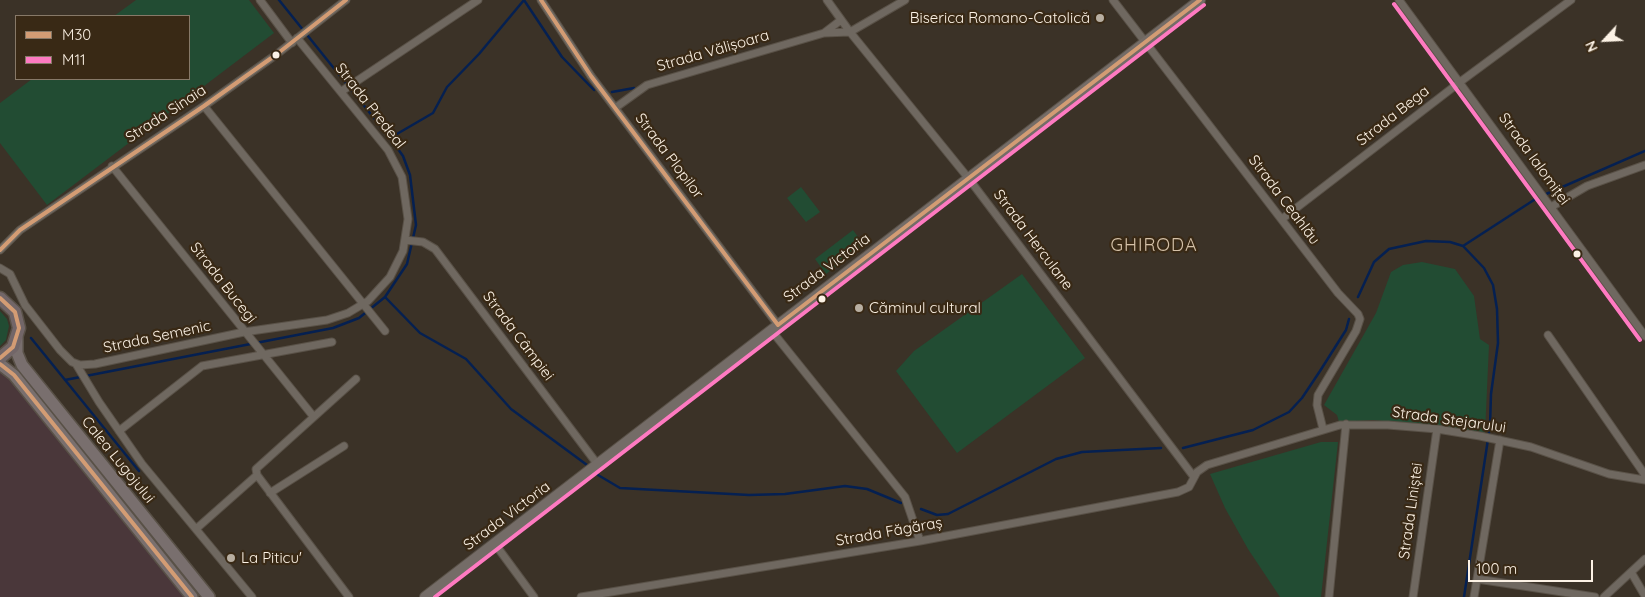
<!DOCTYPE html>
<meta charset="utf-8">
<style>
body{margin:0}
#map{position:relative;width:1645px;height:597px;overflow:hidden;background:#3b3227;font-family:Quicksand,sans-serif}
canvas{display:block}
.legend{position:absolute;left:15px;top:15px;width:175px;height:65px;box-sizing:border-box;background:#392915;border:1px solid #877968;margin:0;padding:6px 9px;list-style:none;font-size:15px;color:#fcf2e5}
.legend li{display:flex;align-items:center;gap:10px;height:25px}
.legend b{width:25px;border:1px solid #877968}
.north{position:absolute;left:1580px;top:15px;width:50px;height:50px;-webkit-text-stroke:4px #392915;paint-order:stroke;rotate:245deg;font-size:14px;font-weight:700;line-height:20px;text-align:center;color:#fcf2e5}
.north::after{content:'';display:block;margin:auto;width:18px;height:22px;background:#fcf2e5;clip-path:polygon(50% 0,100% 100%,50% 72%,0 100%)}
.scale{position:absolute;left:1468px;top:560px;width:125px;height:22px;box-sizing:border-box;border:2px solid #fcf2e5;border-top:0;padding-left:6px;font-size:15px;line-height:18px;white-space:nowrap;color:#fcf2e5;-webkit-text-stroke:4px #392915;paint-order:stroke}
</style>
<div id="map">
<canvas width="1645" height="597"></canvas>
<ul class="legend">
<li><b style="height:6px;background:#d39c74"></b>M30</li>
<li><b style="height:6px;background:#fe7ac1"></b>M11</li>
</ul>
<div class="north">N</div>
<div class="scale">100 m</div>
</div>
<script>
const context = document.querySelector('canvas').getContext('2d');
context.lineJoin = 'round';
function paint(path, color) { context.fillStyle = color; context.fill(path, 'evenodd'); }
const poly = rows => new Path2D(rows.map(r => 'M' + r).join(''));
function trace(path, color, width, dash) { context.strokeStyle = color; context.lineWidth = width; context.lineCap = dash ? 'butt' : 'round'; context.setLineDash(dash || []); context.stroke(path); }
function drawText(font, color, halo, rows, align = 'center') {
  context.font = font + ' Quicksand,sans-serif'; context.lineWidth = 4.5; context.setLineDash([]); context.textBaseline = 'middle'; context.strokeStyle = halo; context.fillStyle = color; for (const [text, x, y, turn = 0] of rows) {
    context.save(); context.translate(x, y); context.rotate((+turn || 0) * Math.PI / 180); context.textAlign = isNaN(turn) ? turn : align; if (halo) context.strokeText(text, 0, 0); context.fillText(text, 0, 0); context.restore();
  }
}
paint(poly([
 [0,364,11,373,17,369,200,597,0,597]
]), '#4a373a');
paint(poly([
 [136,0,249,0,274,33,47,205,0,143,0,103,32,79,189,79,189,16,114,16],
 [801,187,820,212,806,222,787,198],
 [853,230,864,245,826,274,815,259],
 [1422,262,1455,269,1474,296,1480,339,1489,345,1485,433,1460,429,1373,420,1339,422,1337,415,1324,405,1376,313,1391,272,1403,265],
 [1022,274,1085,358,957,453,896,371,914,351],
 [0,311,7,319,9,326,6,340,0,346],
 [1321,442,1338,442,1321,597,1280,597,1248,549,1225,508,1210,474]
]), '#224c33');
trace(poly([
 [279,0,390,138],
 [524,0,479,54,447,87,433,113,390,138,403,156,410,175,416,225,407,264,385,297,420,333,466,359,511,409,587,465],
 [524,0,562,57,594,90],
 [612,92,634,88],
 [1463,246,1537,198,1645,151],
 [1358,297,1374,262,1389,249,1426,241,1450,242,1463,246,1484,268,1493,285,1497,309,1498,343,1491,394,1490,426,1464,597],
 [31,338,139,471],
 [65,380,333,328,359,318,385,297],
 [1183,448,1253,430,1289,412,1302,398,1320,371,1346,330,1349,319],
 [598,475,620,488,749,495,785,494,845,486,867,489,901,503],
 [921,509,937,515,948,514,1056,459,1082,452,1161,448]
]), '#052051', 2.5);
const street = poly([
 [260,0,292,43],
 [541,0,591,76,778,325],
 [827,0,850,32,969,179,1194,477],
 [1113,0,1338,293,1358,314,1360,319,1356,331,1318,395,1317,405,1323,429],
 [1399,0,1645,336],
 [841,20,824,33,850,32,905,0],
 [342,91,478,0],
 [204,106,385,331],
 [615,108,647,85,824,33],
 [112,166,313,416],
 [1551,207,1587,186,1645,165],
 [1282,219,1460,82,1571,0],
 [405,240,423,242,435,249,598,465],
 [0,250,20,230,204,106,277,54,346,0],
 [0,268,10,274,25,305,60,350,72,362,80,365,95,364,244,332,327,320,348,313,368,301,390,277,403,251,408,219,402,177,388,150,297,38],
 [771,330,905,497,920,541],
 [1548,335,1645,475],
 [76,364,99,402,142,464,252,597],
 [119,431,202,366,332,342],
 [270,493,344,446],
 [196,529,257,475],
 [495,544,534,597],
 [1631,572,1645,596],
 [1477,579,1595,597],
 [349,597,257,475,256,469,356,379],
 [581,597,920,541,1178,492,1189,487,1197,472,1207,465,1340,425,1388,425,1437,429,1480,436,1531,447,1609,474,1645,480],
 [1329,597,1346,424],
 [1413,597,1437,429],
 [1474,597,1500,440],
 [1604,597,1645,559]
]);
const secondary = poly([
 [425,597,1200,0]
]);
const primary = poly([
 [17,338,17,353,22,365,209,597],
 [0,364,14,375,192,597]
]);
const highway = poly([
 [0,298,15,312,19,328,13,347,0,358]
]);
trace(street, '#595147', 9);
trace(secondary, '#595147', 12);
trace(primary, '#595147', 14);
trace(highway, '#595147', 15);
trace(street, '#6f6860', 7);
trace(secondary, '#746c67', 10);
trace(primary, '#796f6e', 11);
trace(highway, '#726668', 12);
trace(poly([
 [541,0,591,76,778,325,1200,0],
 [0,250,20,230,204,106,277,54,346,0],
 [0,298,15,312,19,328,13,347,0,358],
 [0,364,14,375,192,597]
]), '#d39c74', 4);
trace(poly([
 [1394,4,1640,340],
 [435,597,1204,5]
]), '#fe7ac1', 4);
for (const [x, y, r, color] of [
 [1100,18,5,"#b8afa2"],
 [276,55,4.5,"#fcf2e5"],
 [1577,254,4.5,"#fcf2e5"],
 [822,299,4.5,"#fcf2e5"],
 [859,308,5,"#b8afa2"],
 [231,558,5,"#b8afa2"]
]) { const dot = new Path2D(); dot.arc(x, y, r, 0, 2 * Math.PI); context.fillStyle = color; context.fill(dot); trace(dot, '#392915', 2); }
drawText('15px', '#fcf2e5', '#392915', [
 ["Biserica Romano-Catolică",1090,18,"right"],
 ["Căminul cultural",869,308],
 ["La Piticu'",241,558]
], 'left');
drawText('15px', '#fcf2e5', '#392915', [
 ["Strada Vălișoara",713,51,-16],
 ["Strada Predeal",370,106,52],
 ["Strada Sinaia",166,114,-33],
 ["Strada Bega",1393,116,-38],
 ["Strada Plopilor",669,156,53],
 ["Strada Ialomiței",1534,159,54],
 ["Strada Ceahlău",1284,200,53],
 ["Strada Herculane",1033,240,53],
 ["Strada Victoria",827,268,-37],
 ["Strada Bucegi",223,283,52],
 ["Strada Câmpiei",518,336,53],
 ["Strada Semenic",157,337,-12],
 ["Strada Stejarului",1449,420,8],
 ["Calea Lugojului",118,460,51],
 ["Strada Liniștei",1411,511,-82],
 ["Strada Victoria",507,516,-37],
 ["Strada Făgăraș",889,532,-10]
]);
context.letterSpacing = '1px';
drawText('18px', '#d4c1a8', '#392915', [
 ["GHIRODA",1154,246]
]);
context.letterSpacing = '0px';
</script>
